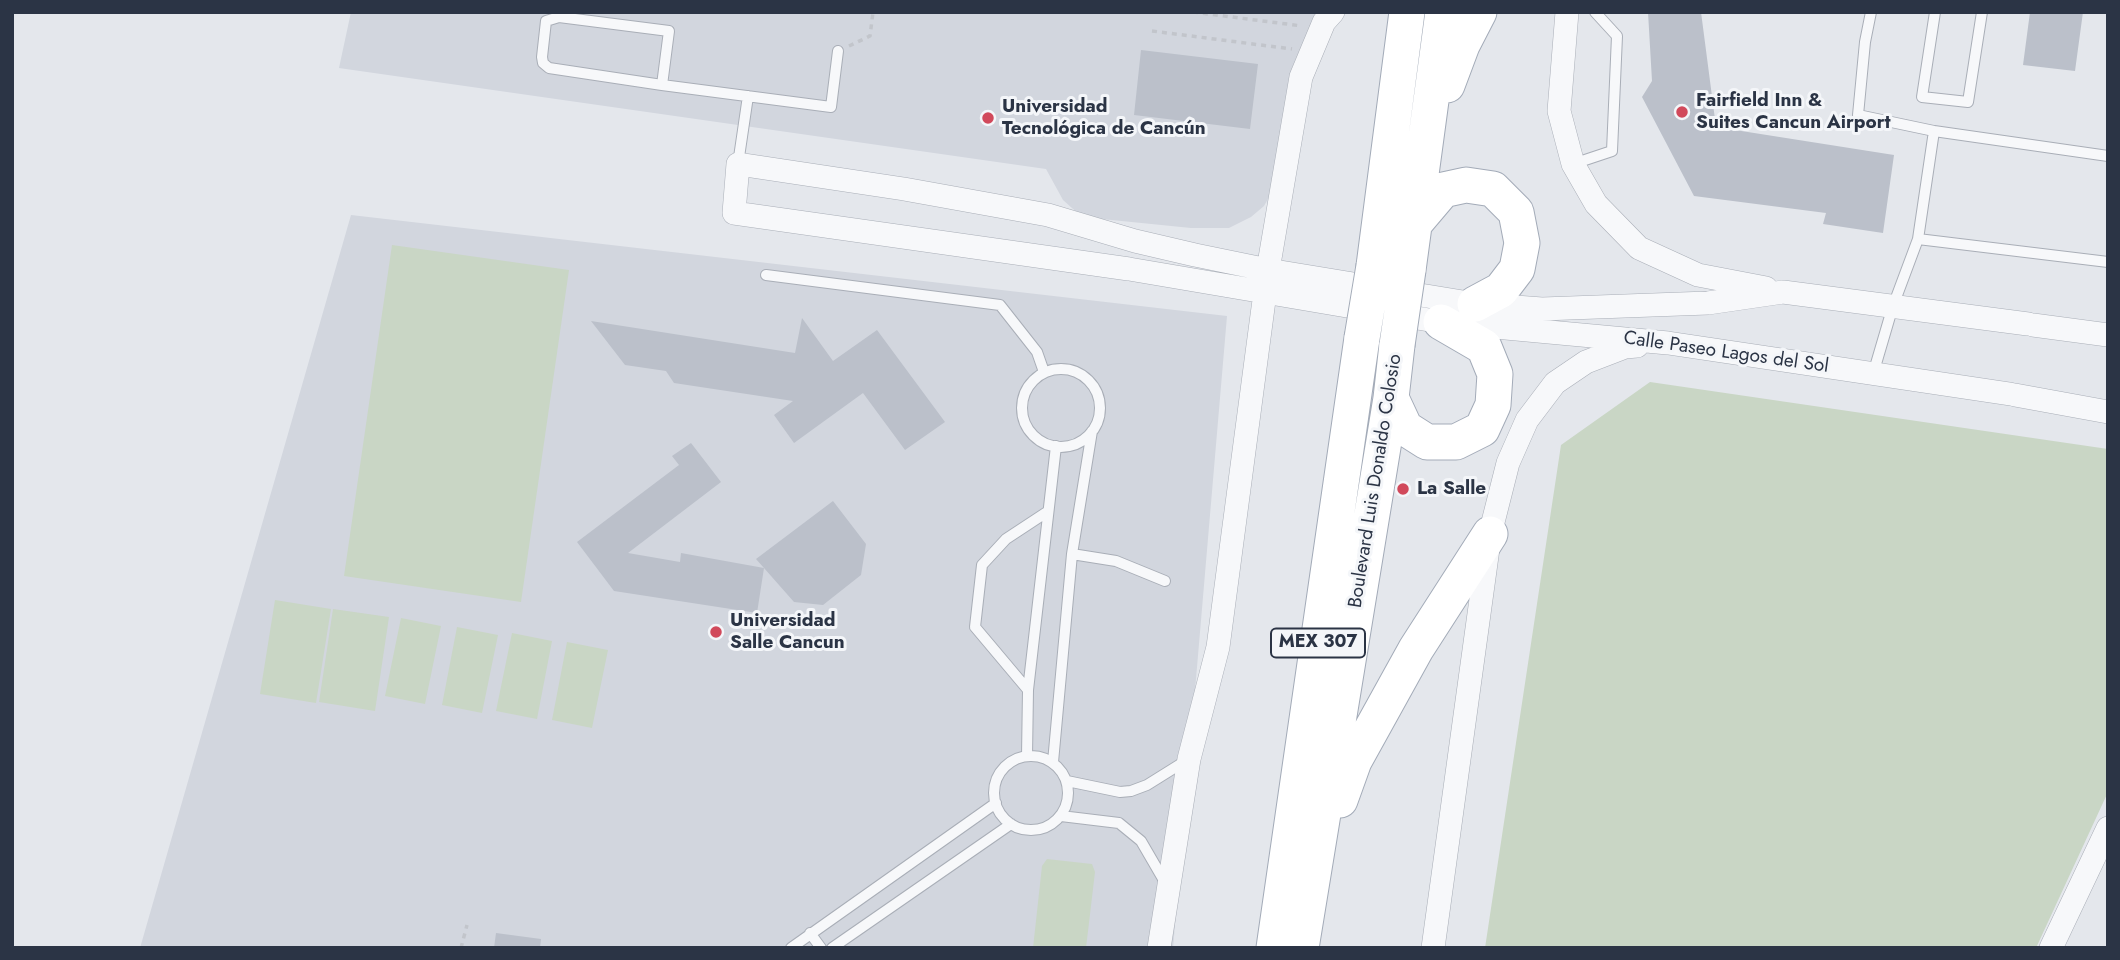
<!DOCTYPE html>
<meta charset="utf-8">
<style>
body{margin:0}
#map{position:relative;width:2120px;height:960px;overflow:hidden;background:#e4e7ec;font-family:Jost,sans-serif}
canvas{display:block}
.frame{position:absolute;inset:0;border:14px solid #2b3445;pointer-events:none}
</style>
<div id="map">
<canvas width="2120" height="960"></canvas>
<div class="frame"></div>
</div>
<script>
const context = document.querySelector('canvas').getContext('2d');
context.lineJoin = 'round';
function paint(path, color) { context.fillStyle = color; context.fill(path, 'evenodd'); }
const poly = rows => new Path2D(rows.map(r => 'M' + r).join(''));
function trace(path, color, width, dash) { context.strokeStyle = color; context.lineWidth = width; context.lineCap = dash ? 'butt' : 'round'; context.setLineDash(dash || []); context.stroke(path); }
function drawText(font, color, halo, rows, align = 'center') {
  context.font = font + ' Jost,sans-serif'; context.lineWidth = 6; context.setLineDash([]); context.textBaseline = 'middle'; context.strokeStyle = halo; context.fillStyle = color; for (const [text, x, y, turn = 0] of rows) {
    context.save(); context.translate(x, y); context.rotate((+turn || 0) * Math.PI / 180); context.textAlign = isNaN(turn) ? turn : align; if (halo) context.strokeText(text, 0, 0); context.fillText(text, 0, 0); context.restore();
  }
}
paint(poly([
 [351,12,1319,12,1311,24,1292,68,1274,188,1264,206,1251,217,1229,228,1191,228,1082,217,1063,200,1046,169,339,68],
 [351,215,1227,316,1173,948,140,948]
]), '#d2d6de');
paint(poly([
 [392,245,569,270,521,602,344,576],
 [1650,382,2108,449,2108,792,2036,948,1485,948,1561,445],
 [275,600,331,609,316,703,260,694],
 [333,609,389,617,375,711,319,702],
 [401,618,441,626,425,704,385,696],
 [457,627,498,635,482,713,442,705],
 [512,633,552,641,537,719,496,711],
 [567,642,608,650,592,728,552,720],
 [1047,859,1092,864,1095,872,1086,948,1033,948,1042,866]
]), '#c9d6c5');
paint(poly([
 [1648,12,1701,12,1716,127,1894,155,1883,233,1823,224,1826,213,1694,196,1642,97,1652,81],
 [2030,12,2083,12,2075,71,2023,65],
 [1141,50,1258,64,1250,129,1134,115],
 [802,318,833,361,877,330,945,422,905,450,863,393,794,443,774,415,793,401,674,383,666,371,625,365,591,321,795,353],
 [691,443,721,482,628,553,680,562,681,553,764,568,756,559,833,501,866,544,861,575,823,605,794,602,764,568,757,613,614,591,577,542,679,465,672,456],
 [496,933,541,939,540,948,494,948]
]), '#bbc0ca');
const lane = poly([
 [1871,12,1865,42,1858,115,1934,131,1918,239,1893,306,1873,374],
 [1935,12,1922,97,1968,102,1982,12],
 [662,85,669,31,559,17,546,21,542,57,543,63,549,68,662,85,831,107,838,51],
 [1934,131,2108,156],
 [738,164,748,96],
 [1573,164,1612,151,1617,36,1595,12],
 [1918,239,2108,262],
 [766,275,1000,305,1037,352,1044,372],
 '1022 408a39 39 0 1 1 78 0a39 39 0 1 1-78 0Z',
 [1072,554,1116,561,1165,581],
 [1028,690,975,627,982,565,1006,539,1047,512],
 '994 793a37 37 0 1 1 74 0a37 37 0 1 1-74 0Z',
 [1027,756,1028,690,1056,446],
 [1053,762,1072,554,1092,431],
 [1067,781,1120,792,1131,791,1147,785,1187,760],
 [1061,816,1119,823,1141,841,1166,884],
 [810,933,821,948],
 [791,948,996,803],
 [832,948,1011,824]
]);
const street = poly([
 [1567,12,1559,111,1573,164,1596,204,1639,248,1698,275,1766,288],
 [2033,325,2108,335],
 [2010,394,1668,343,1441,322,1129,269,734,213,738,164,904,189,1048,215,1135,241,1195,255,1268,270,1475,304,1542,309,1708,303,1783,292,2028,324],
 [2015,395,2108,412],
 [1159,948,1189,759,1218,647,1268,270,1301,77,1324,22,1333,12],
 [1433,948,1490,534,1508,463,1527,420,1555,383,1586,362,1625,347,1637,346],
 [2051,948,2108,828]
]);
const primary = poly([
 [1447,85,1462,45,1479,12],
 [1415,223,1443,190,1466,185,1493,189,1516,212,1522,243,1517,269,1501,290,1475,304],
 [1374,266,1407,12],
 [1408,270,1443,12],
 [1391,398,1405,428,1427,442,1456,442,1482,429,1493,405,1495,374,1484,347,1441,322],
 [1340,800,1354,761,1416,649,1490,534],
 [1274,948,1362,338],
 [1301,948,1391,398,1397,345]
]);
trace(lane, '#a9aeb7', 12);
trace(street, '#a9aeb7', 24);
trace(primary, '#a3abb8', 37);
trace(poly([
 [1193,12,1302,26],
 [1152,31,1292,49],
 [849,46,870,36,873,12],
 [461,948,467,925]
]), '#c2c5cb', 3.5, [5, 5]);
trace(lane, '#f7f8fa', 10);
trace(street, '#f7f8fa', 23);
trace(primary, '#fff', 35);
const primaryBridge = poly([
 [1362,338,1374,266],
 [1397,345,1408,270]
]);
trace(primaryBridge, '#a3abb8', 37, []);
trace(primaryBridge, '#fff', 35);
for (const [x, y, r, color] of [
 [1682,112,7,"#d1495b"],
 [988,118,7,"#d1495b"],
 [1403,489,7,"#d1495b"],
 [716,632,7,"#d1495b"]
]) { const dot = new Path2D(); dot.arc(x, y, r, 0, 2 * Math.PI); context.fillStyle = color; context.fill(dot); trace(dot, '#f4f6f9', 2.5); }
for (const [x, y, w] of [
 [1318,643,94]
]) { const box = new Path2D(); box.roundRect(x - w / 2, y - 14.5, w, 29, 5); context.fillStyle = '#f4f6f9'; context.fill(box); trace(box, '#2b3445', 2); }
drawText('bold 18px', '#2b3445', null, [
 ["MEX 307",1318,643]
]);
drawText('bold 19px', '#2b3445', '#f4f6f9', [
 ["Fairfield Inn &",1696,101],
 ["Suites Cancun Airport",1696,123],
 ["Universidad",1002,107],
 ["Tecnológica de Cancún",1002,129],
 ["La Salle",1417,489],
 ["Universidad",730,621],
 ["Salle Cancun",730,643]
], 'left');
drawText('19px', '#2b3445', '#f4f6f9', [
 ["Calle Paseo Lagos del Sol",1726,353,8],
 ["Boulevard Luis Donaldo Colosio",1376,481,-81]
]);
</script>
